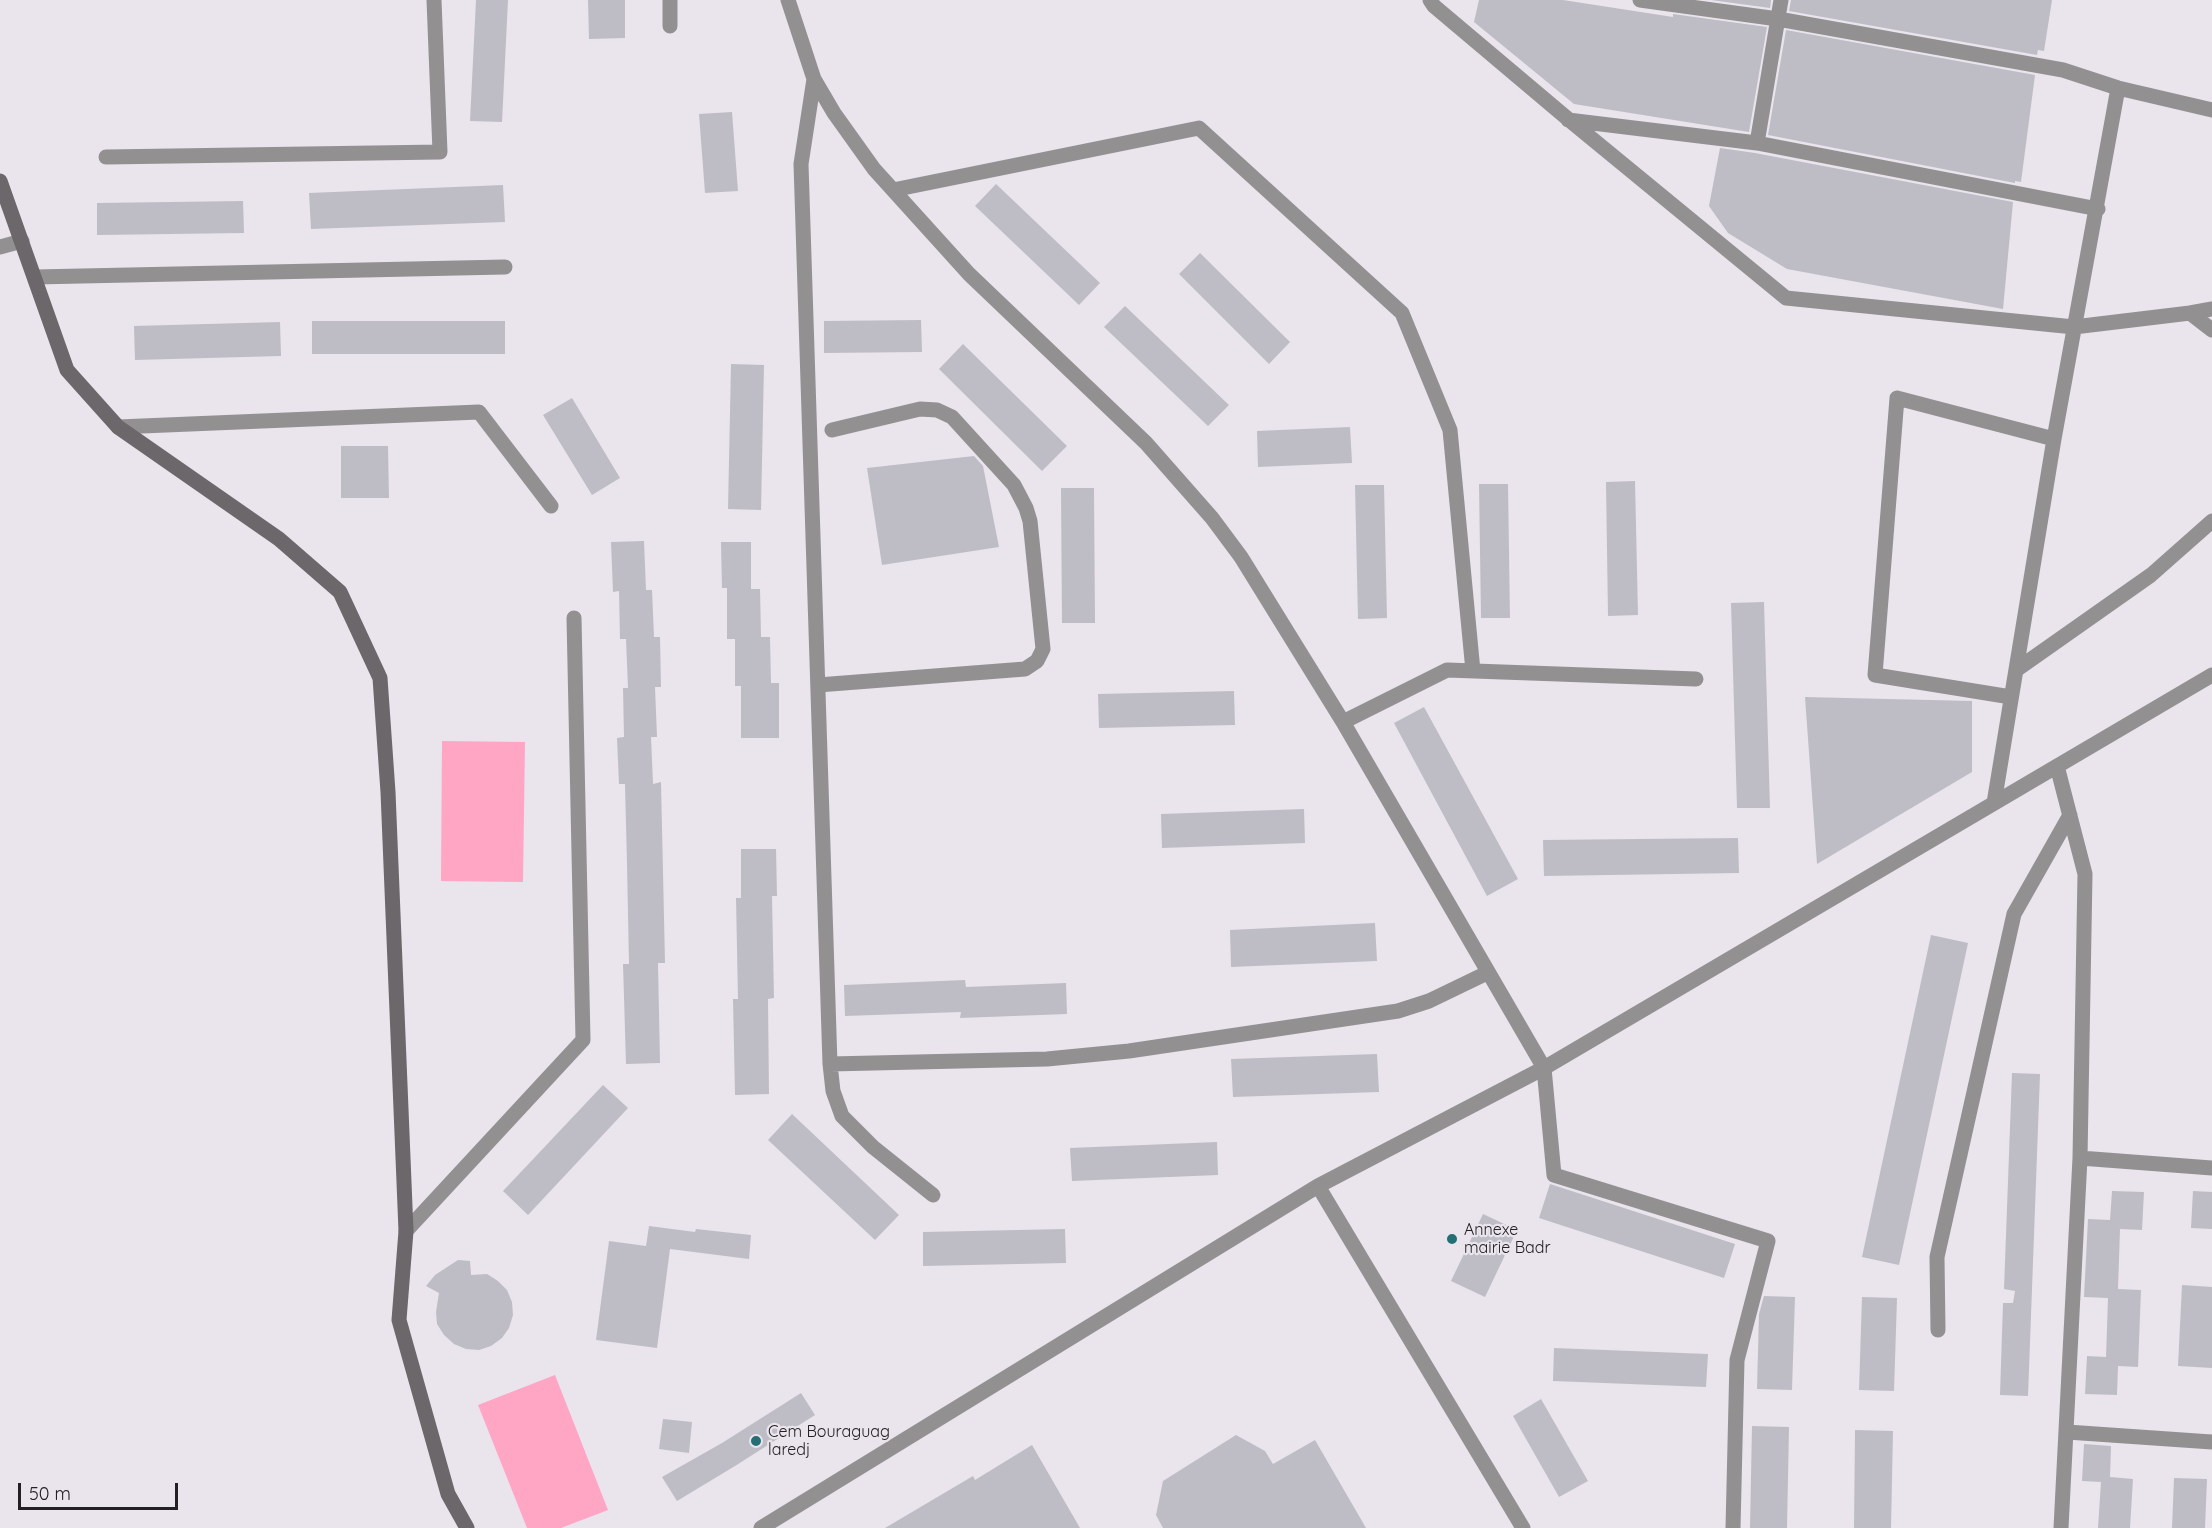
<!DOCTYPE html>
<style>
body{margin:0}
#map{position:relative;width:2212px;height:1528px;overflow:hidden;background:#eae4ed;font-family:Quicksand,sans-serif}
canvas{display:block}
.scale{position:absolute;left:18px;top:1483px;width:160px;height:27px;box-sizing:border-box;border:3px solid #222023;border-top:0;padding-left:8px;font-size:18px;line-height:21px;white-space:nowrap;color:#222023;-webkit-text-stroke:4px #eae4ed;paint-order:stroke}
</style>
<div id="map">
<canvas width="2212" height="1528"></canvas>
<div class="scale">50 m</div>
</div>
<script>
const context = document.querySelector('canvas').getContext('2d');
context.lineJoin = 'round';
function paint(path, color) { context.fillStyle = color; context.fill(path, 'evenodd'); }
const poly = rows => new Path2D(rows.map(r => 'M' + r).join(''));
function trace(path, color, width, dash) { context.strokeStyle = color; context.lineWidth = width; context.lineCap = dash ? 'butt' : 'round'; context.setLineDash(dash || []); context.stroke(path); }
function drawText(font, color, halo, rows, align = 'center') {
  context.font = font + ' Quicksand,sans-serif'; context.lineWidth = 4.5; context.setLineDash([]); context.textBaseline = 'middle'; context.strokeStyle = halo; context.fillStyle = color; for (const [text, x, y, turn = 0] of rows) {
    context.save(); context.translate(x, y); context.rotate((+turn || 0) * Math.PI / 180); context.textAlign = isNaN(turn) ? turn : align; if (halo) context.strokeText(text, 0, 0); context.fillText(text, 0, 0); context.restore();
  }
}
paint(poly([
 [442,741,525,742,523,882,441,881],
 [555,1375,608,1510,561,1528,527,1528,478,1405]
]), '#fea6c4');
paint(poly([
 [476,0,508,0,502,122,470,121],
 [588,0,625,0,625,38,589,39],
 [1479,0,1563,0,1673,17,1673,14,1767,27,1749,132,1574,104,1474,22],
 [1711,0,1771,0,1770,8],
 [1791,0,2052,0,2044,51,2038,50,2037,55,1789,11],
 [1786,30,2035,75,2021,182,2015,181,2015,183,1768,135],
 [732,112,738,191,705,193,699,114],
 [1720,148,1755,153,2013,202,2003,309,1787,269,1728,233,1709,206],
 [996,184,1100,283,1079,305,975,206],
 [503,185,505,222,311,229,309,193],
 [243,201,244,233,97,235,97,203],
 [1200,253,1290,342,1269,364,1179,274],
 [1125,306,1229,405,1208,426,1104,327],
 [921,320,922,352,824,353,824,321],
 [312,321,505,321,505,354,312,354],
 [280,322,281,356,135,360,134,326],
 [963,344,1067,446,1042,471,939,369],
 [731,364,764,365,761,510,728,509],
 [572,398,620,478,592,495,543,415],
 [1350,427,1352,463,1258,467,1257,431],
 [341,446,388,446,389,498,341,498],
 [974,456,983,466,999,547,882,565,867,468],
 [1635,481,1638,615,1608,616,1606,482],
 [1479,484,1508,484,1510,618,1481,618],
 [1355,485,1384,485,1387,618,1358,619],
 [1061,488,1094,488,1095,623,1062,623],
 [644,541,646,590,652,590,654,637,660,637,661,687,655,687,657,737,651,737,653,784,661,782,665,963,658,963,660,1063,626,1064,623,964,629,964,627,864,625,784,619,784,617,738,624,737,623,688,628,688,626,639,620,639,619,591,613,592,611,542],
 [721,542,751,542,751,589,760,589,761,637,770,637,771,683,779,683,779,738,741,738,741,686,735,686,735,639,727,639,727,588,722,588],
 [1764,602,1770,808,1737,808,1731,603],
 [1234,691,1235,725,1099,728,1098,694],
 [1805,697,1972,701,1972,772,1817,864],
 [1424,707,1518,879,1487,896,1394,723],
 [1304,809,1305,843,1162,848,1161,814],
 [1738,838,1739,873,1544,876,1543,840],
 [741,849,776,849,777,896,772,896,774,998,768,999,769,1094,735,1095,733,999,738,999,736,898,741,898],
 [1375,923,1377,961,1231,967,1230,930],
 [1931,935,1968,943,1899,1265,1862,1257],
 [965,980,966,987,1066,983,1067,1014,960,1018,961,1012,845,1016,844,985],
 [1377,1054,1379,1092,1233,1097,1231,1059],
 [2012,1073,2040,1074,2028,1396,2000,1395,2003,1303,2013,1303,2015,1291,2004,1289],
 [603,1085,628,1108,528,1215,503,1191],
 [792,1114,899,1215,875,1240,768,1140],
 [1217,1142,1218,1175,1072,1181,1070,1148],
 [1550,1184,1735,1244,1724,1278,1539,1218],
 [2112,1191,2144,1192,2142,1230,2120,1229,2118,1289,2141,1290,2138,1367,2118,1366,2117,1395,2085,1394,2087,1356,2106,1357,2108,1298,2084,1297,2088,1219,2110,1220],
 [2193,1191,2212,1192,2212,1229,2191,1228],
 [1483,1214,1517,1230,1485,1297,1451,1281],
 [649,1226,695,1232,696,1229,751,1235,749,1259,670,1249,657,1348,596,1340,609,1241,646,1246],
 [1065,1229,1066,1263,923,1266,923,1232],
 [458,1260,470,1261,471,1275,487,1274,498,1281,507,1290,512,1302,513,1315,509,1328,502,1338,491,1346,479,1350,466,1349,454,1344,444,1335,437,1324,436,1312,439,1293,426,1286,435,1275],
 [2182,1285,2212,1287,2212,1368,2178,1366],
 [1764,1296,1795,1297,1792,1390,1757,1389,1759,1314],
 [1862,1297,1897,1298,1894,1391,1859,1390],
 [1554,1348,1708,1354,1706,1387,1553,1381],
 [801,1393,815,1415,735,1466,677,1501,662,1477,722,1443],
 [1541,1399,1588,1481,1559,1497,1513,1416],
 [663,1419,692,1422,689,1453,659,1449],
 [1752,1426,1789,1427,1787,1528,1750,1528],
 [1855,1430,1893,1431,1891,1528,1854,1528],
 [1236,1435,1265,1451,1273,1464,1315,1440,1366,1528,1163,1528,1156,1515,1163,1481],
 [2084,1444,2111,1446,2110,1477,2133,1479,2130,1528,2098,1528,2101,1482,2082,1481],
 [1032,1445,1080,1528,885,1528,973,1476,975,1480],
 [2174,1478,2207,1479,2205,1528,2172,1528]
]), '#bebdc6');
trace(poly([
 [788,0,814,79,834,113,874,169,969,274,1146,443,1212,518,1241,557,1343,722,1544,1068,1554,1175,1768,1241,1737,1360,1733,1528],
 [1430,0,1434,6,1568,119,1786,298,2074,327,2190,313,2212,309],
 [1640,0,1778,19,2063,70,2118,88,2212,110],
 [670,26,670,0],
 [814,79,801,164,830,1064,833,1091,842,1116,873,1147,933,1195],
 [1568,120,1757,143,2098,209],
 [1757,143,1781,0],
 [106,157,440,152,434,0],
 [893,190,1199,128,1402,313,1450,430,1473,671],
 [0,247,22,241],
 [35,277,505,267],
 [2190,313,2212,330],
 [118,427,479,412,551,506],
 [2016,670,2151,575,2212,521],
 [818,685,1025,669,1037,661,1043,649,1030,521,1026,508,1014,485,952,417,937,410,920,409,832,430],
 [2011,697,1875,675,1897,398,2054,439],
 [1343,722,1447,670,1696,679],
 [2057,766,2085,874,2080,1158,2061,1528],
 [1994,803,2054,439,2118,88],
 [830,1064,1047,1059,1129,1051,1398,1011,1429,1001,1487,973],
 [2080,1158,2212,1168],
 [1318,1186,1523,1528],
 [406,1231,583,1040,574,618],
 [1938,1330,1937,1257,2014,914,2070,815],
 [2067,1432,2212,1442],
 [761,1528,1318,1186,1544,1068,2212,675]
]), '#939092', 15);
trace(poly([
 [0,181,67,370,118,427,279,539,340,592,380,678,388,792,406,1231,399,1320,448,1494,467,1528]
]), '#6c676a', 15);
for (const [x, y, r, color] of [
 [1452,1239,6,"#246f75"],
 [756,1441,6,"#246f75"]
]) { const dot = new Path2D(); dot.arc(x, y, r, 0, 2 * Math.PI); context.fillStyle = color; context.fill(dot); trace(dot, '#eae4ed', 2); }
drawText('16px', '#222023', '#eae4ed', [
 ["Annexe",1464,1230],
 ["mairie Badr",1464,1248],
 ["Cem Bouraguag",768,1432],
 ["laredj",768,1450]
], 'left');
</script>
